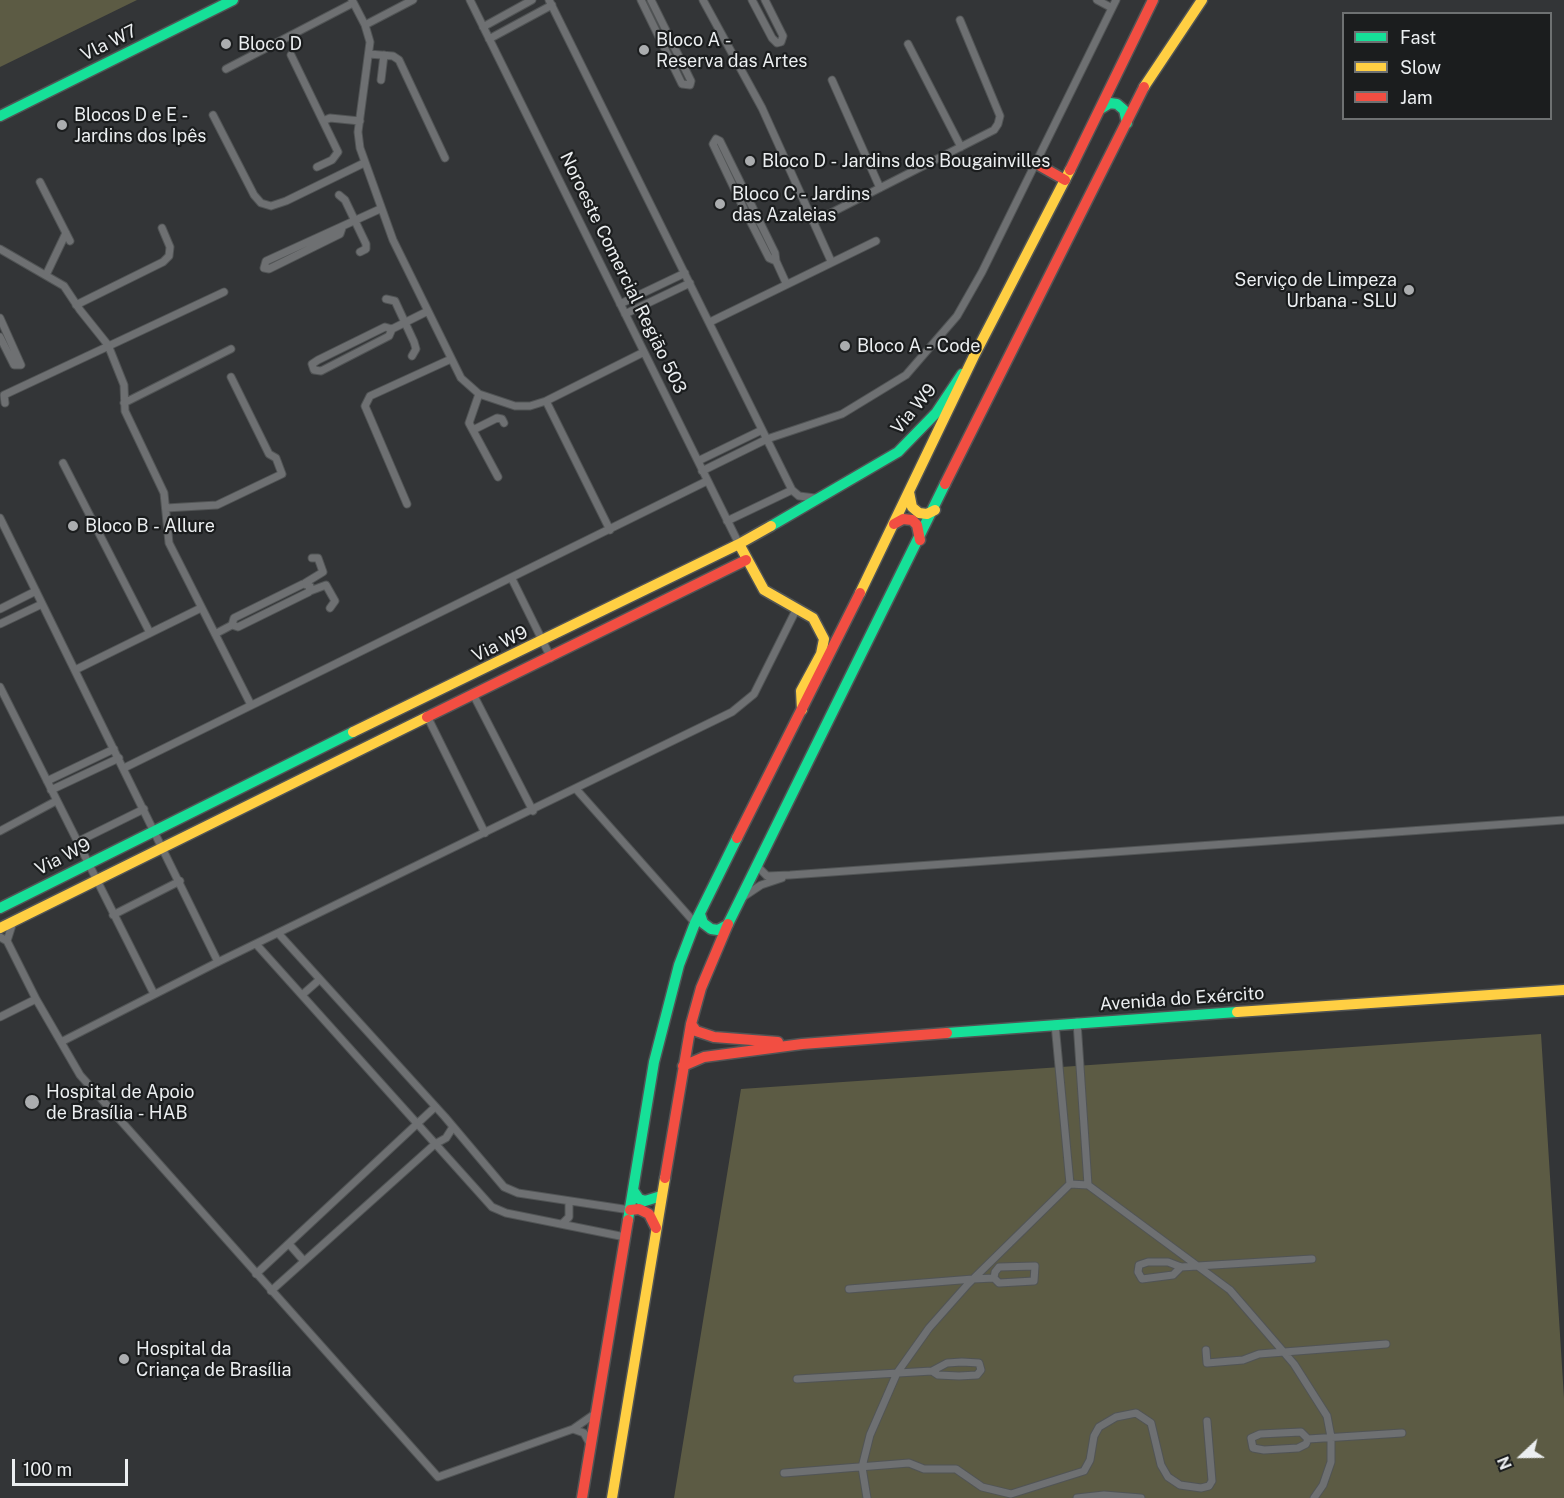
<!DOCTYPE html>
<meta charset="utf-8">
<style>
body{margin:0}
#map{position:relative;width:1564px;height:1498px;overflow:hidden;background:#333537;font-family:"Public Sans",sans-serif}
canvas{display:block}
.legend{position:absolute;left:1342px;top:12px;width:210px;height:108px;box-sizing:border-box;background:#1b1d1e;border:2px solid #6e7172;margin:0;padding:8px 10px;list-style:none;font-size:18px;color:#ebeef0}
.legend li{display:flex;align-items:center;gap:12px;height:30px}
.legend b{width:30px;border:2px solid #6e7172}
.north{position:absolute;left:1492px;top:1426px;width:60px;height:60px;-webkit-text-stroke:4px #1b1d1e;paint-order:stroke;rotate:248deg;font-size:16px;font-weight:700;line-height:24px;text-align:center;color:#ebeef0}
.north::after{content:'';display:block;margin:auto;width:21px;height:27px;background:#ebeef0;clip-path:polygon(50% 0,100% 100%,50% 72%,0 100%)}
.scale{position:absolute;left:12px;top:1459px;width:116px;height:27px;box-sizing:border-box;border:3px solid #ebeef0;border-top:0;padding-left:8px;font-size:18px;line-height:21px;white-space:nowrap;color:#ebeef0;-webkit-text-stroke:4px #1b1d1e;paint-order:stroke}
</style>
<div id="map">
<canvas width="1564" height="1498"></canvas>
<ul class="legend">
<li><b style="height:8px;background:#16e098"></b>Fast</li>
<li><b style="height:8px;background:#ffcf43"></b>Slow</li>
<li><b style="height:8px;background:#f24e42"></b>Jam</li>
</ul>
<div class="north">N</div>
<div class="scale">100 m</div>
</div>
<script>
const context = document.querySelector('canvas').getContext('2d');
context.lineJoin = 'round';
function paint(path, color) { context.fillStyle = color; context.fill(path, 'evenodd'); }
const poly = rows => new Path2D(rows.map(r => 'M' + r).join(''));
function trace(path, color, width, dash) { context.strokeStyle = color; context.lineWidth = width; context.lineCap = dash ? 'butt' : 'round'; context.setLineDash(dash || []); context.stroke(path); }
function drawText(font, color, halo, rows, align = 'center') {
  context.font = font + ' "Public Sans",sans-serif'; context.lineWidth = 4.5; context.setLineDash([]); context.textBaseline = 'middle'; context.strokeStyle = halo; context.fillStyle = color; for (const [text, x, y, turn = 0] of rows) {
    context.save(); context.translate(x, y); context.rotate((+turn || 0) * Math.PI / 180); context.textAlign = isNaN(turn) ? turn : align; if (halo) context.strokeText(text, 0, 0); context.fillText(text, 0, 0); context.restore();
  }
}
paint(poly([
 [0,0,137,0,0,67],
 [1541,1034,1564,1398,1564,1498,674,1498,741,1089]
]), '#5c5b44');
const street = poly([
 [352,0,365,25,370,42,358,132,360,148,393,240,461,378,479,394,515,406,530,406,546,401,644,352],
 [470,0,739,544],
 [549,0,792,490,799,496,815,498],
 [641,0,682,84,690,85,691,81,651,0],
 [703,0,762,108,831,261],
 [752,0,772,38,777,43,781,42,783,36,765,0],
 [1097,0,1112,8],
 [365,25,413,0],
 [483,27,532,0],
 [489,39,552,5],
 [908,44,961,147],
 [369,54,393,56,399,60,445,158],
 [291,55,338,152,332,160,317,167],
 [226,69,353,3],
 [381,80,384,55],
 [832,80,880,188],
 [213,115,254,195,261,203,271,206,286,201,364,163],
 [323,121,330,118,360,121],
 [40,182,70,241],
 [339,195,345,200,366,244,366,249,360,252],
 [813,222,994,130,998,124,1000,116,960,20],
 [342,228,340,234,269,269,264,268,266,261,380,209],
 [0,249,64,286,80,310,108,345,124,385,125,411,164,493,169,543,251,705],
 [776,261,769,258,744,209,713,144,716,139,720,141,775,253,776,261,786,283],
 [46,275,66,233],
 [386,299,395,301,414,342,416,349,412,356],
 [620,304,685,273],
 [76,305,163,262,169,256,170,247,162,228],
 [625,314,690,283],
 [0,318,21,365,14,365,0,337],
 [710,322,876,241],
 [392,329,389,336,321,371,314,370,312,364,318,360,385,327,392,329,428,311],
 [479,394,469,423,498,477],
 [546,401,610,530],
 [5,403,4,395,224,292],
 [124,403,231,349],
 [473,430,497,418,502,419,504,423],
 [698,461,762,430],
 [63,463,150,633],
 [702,471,767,439,842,414,906,375,957,316,982,272,1116,0],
 [407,504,365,406,370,396,451,359],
 [166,508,217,505,282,474,276,458,269,454,231,377],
 [0,518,218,962],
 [727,521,792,490],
 [512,579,551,658],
 [305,583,323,572,318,558,312,558],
 [310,591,326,585,335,601,330,608],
 [0,609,36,591],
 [0,624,42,604],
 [215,634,232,625,238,627,309,592,310,586,303,584,234,618,232,625],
 [75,670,201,608],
 [0,687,154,994],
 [474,696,533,811],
 [428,718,485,833],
 [124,768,707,481],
 [47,781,114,749],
 [576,789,695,923],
 [51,790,119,758],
 [0,831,56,801],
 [77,842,144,809],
 [759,861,759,868,767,876,790,875,1564,820],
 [743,897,761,885,782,878],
 [113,915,180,881],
 [278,933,445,1117,504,1187,518,1193,630,1210],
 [0,937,7,941,36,999,80,1075,438,1477,573,1429,596,1413],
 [7,941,13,922],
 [256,944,492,1207,506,1213,625,1237],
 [302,995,319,980],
 [0,1017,36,999],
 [1077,1022,1088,1185],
 [1055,1024,1070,1184],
 [61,1042,218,962,732,712,754,694,796,610],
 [562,1224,569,1217,569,1201],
 [289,1244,304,1261],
 [1181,1267,1173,1275,1142,1279,1138,1272,1139,1265,1148,1262,1168,1262,1181,1267,1312,1259],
 [256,1274,434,1108],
 [849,1289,973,1279,994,1278,999,1283,1034,1281,1035,1266,999,1267,995,1272,994,1278],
 [271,1291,435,1144,446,1138,453,1127],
 [1206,1350,1207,1363,1243,1360,1259,1354,1386,1344],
 [797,1379,932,1371,938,1375,959,1376,977,1375,981,1370,979,1363,962,1362,947,1363,932,1371],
 [573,1429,584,1433,590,1444],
 [1308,1439,1301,1432,1260,1434,1251,1438,1253,1448,1264,1450,1298,1448,1306,1444,1308,1439,1402,1433],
 [784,1473,909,1463,924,1469,956,1469,982,1487,1011,1494,1084,1471,1090,1460,1094,1436,1099,1427,1116,1417,1136,1413,1151,1423,1161,1465,1168,1477,1180,1485,1201,1488,1209,1486,1212,1481,1207,1421],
 [867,1498,862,1467,870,1435,897,1373,929,1328,968,1284,1070,1184,1088,1185,1230,1290,1294,1364,1327,1416,1331,1437,1331,1462,1323,1485,1314,1498],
 [1077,1498,1104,1495,1141,1498]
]);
const fast = poly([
 [1102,108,1110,103,1117,104,1124,110,1127,123],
 [0,116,233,0],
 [771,526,898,452,936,413,962,374],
 [0,908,353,732],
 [700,914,703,923,711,929,718,930,727,925],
 [728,924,945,484],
 [947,1033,1237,1012],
 [633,1190,639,1199,645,1201,661,1196],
 [628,1220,654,1062,679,965,695,923,737,838]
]);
const slow = poly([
 [1144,87,1202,0],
 [909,492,912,507,919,513,927,514,935,510],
 [739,544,764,590,813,618,824,639,821,654,801,691,802,710],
 [860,593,974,356,1070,170],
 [353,732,739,544,771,526],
 [0,928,427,717],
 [1237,1012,1564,990],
 [612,1498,665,1178]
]);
const jam = poly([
 [1035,163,1065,180],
 [1070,170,1153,0],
 [945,484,1144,87],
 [894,524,903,519,912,520,917,525,920,540],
 [427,717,746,560],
 [737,838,860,593],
 [691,1024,696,1031,714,1037,778,1042],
 [683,1066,704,1057,802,1044,947,1033],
 [665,1178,691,1024,701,988,728,924],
 [630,1210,639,1209,649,1214,656,1228],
 [582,1498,628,1220]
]);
trace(street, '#515455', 9);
trace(fast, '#515455', 13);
trace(slow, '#515455', 13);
trace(jam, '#515455', 13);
trace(street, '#6e7072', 7);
trace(fast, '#16e098', 10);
trace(slow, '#ffcf43', 10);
trace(jam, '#f24e42', 10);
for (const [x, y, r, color] of [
 [226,44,6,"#abadaf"],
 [644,50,6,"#abadaf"],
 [62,125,6,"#abadaf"],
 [750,161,6,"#abadaf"],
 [720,204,6,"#abadaf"],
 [1409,290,6,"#abadaf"],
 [845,346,6,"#abadaf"],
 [73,526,6,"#abadaf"],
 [32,1102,8,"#abadaf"],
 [124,1359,6,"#abadaf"]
]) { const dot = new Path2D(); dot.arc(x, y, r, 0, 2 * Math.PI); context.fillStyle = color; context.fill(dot); trace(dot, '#1b1d1e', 2); }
drawText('18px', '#ebeef0', '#1b1d1e', [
 ["Bloco A -",656,40],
 ["Reserva das Artes",656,61],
 ["Bloco D",238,44],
 ["Blocos D e E -",74,115],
 ["Jardins dos Ipês",74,136],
 ["Bloco D - Jardins dos Bougainvilles",762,161],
 ["Bloco C - Jardins",732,194],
 ["das Azaleias",732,215],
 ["Serviço de Limpeza",1397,280,"right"],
 ["Urbana - SLU",1397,301,"right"],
 ["Bloco A - Code",857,346],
 ["Bloco B - Allure",85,526],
 ["Hospital de Apoio",46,1092],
 ["de Brasília - HAB",46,1113],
 ["Hospital da",136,1349],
 ["Criança de Brasília",136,1370]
], 'left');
drawText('18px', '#ebeef0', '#1b1d1e', [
 ["Vla W7",109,43,-26],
 ["Noroeste Comercial Região 503",623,273,64],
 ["Via W9",914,409,-50],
 ["Via W9",500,644,-26],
 ["Via W9",63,857,-27],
 ["Avenida do Exército",1182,999,-4]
]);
</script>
